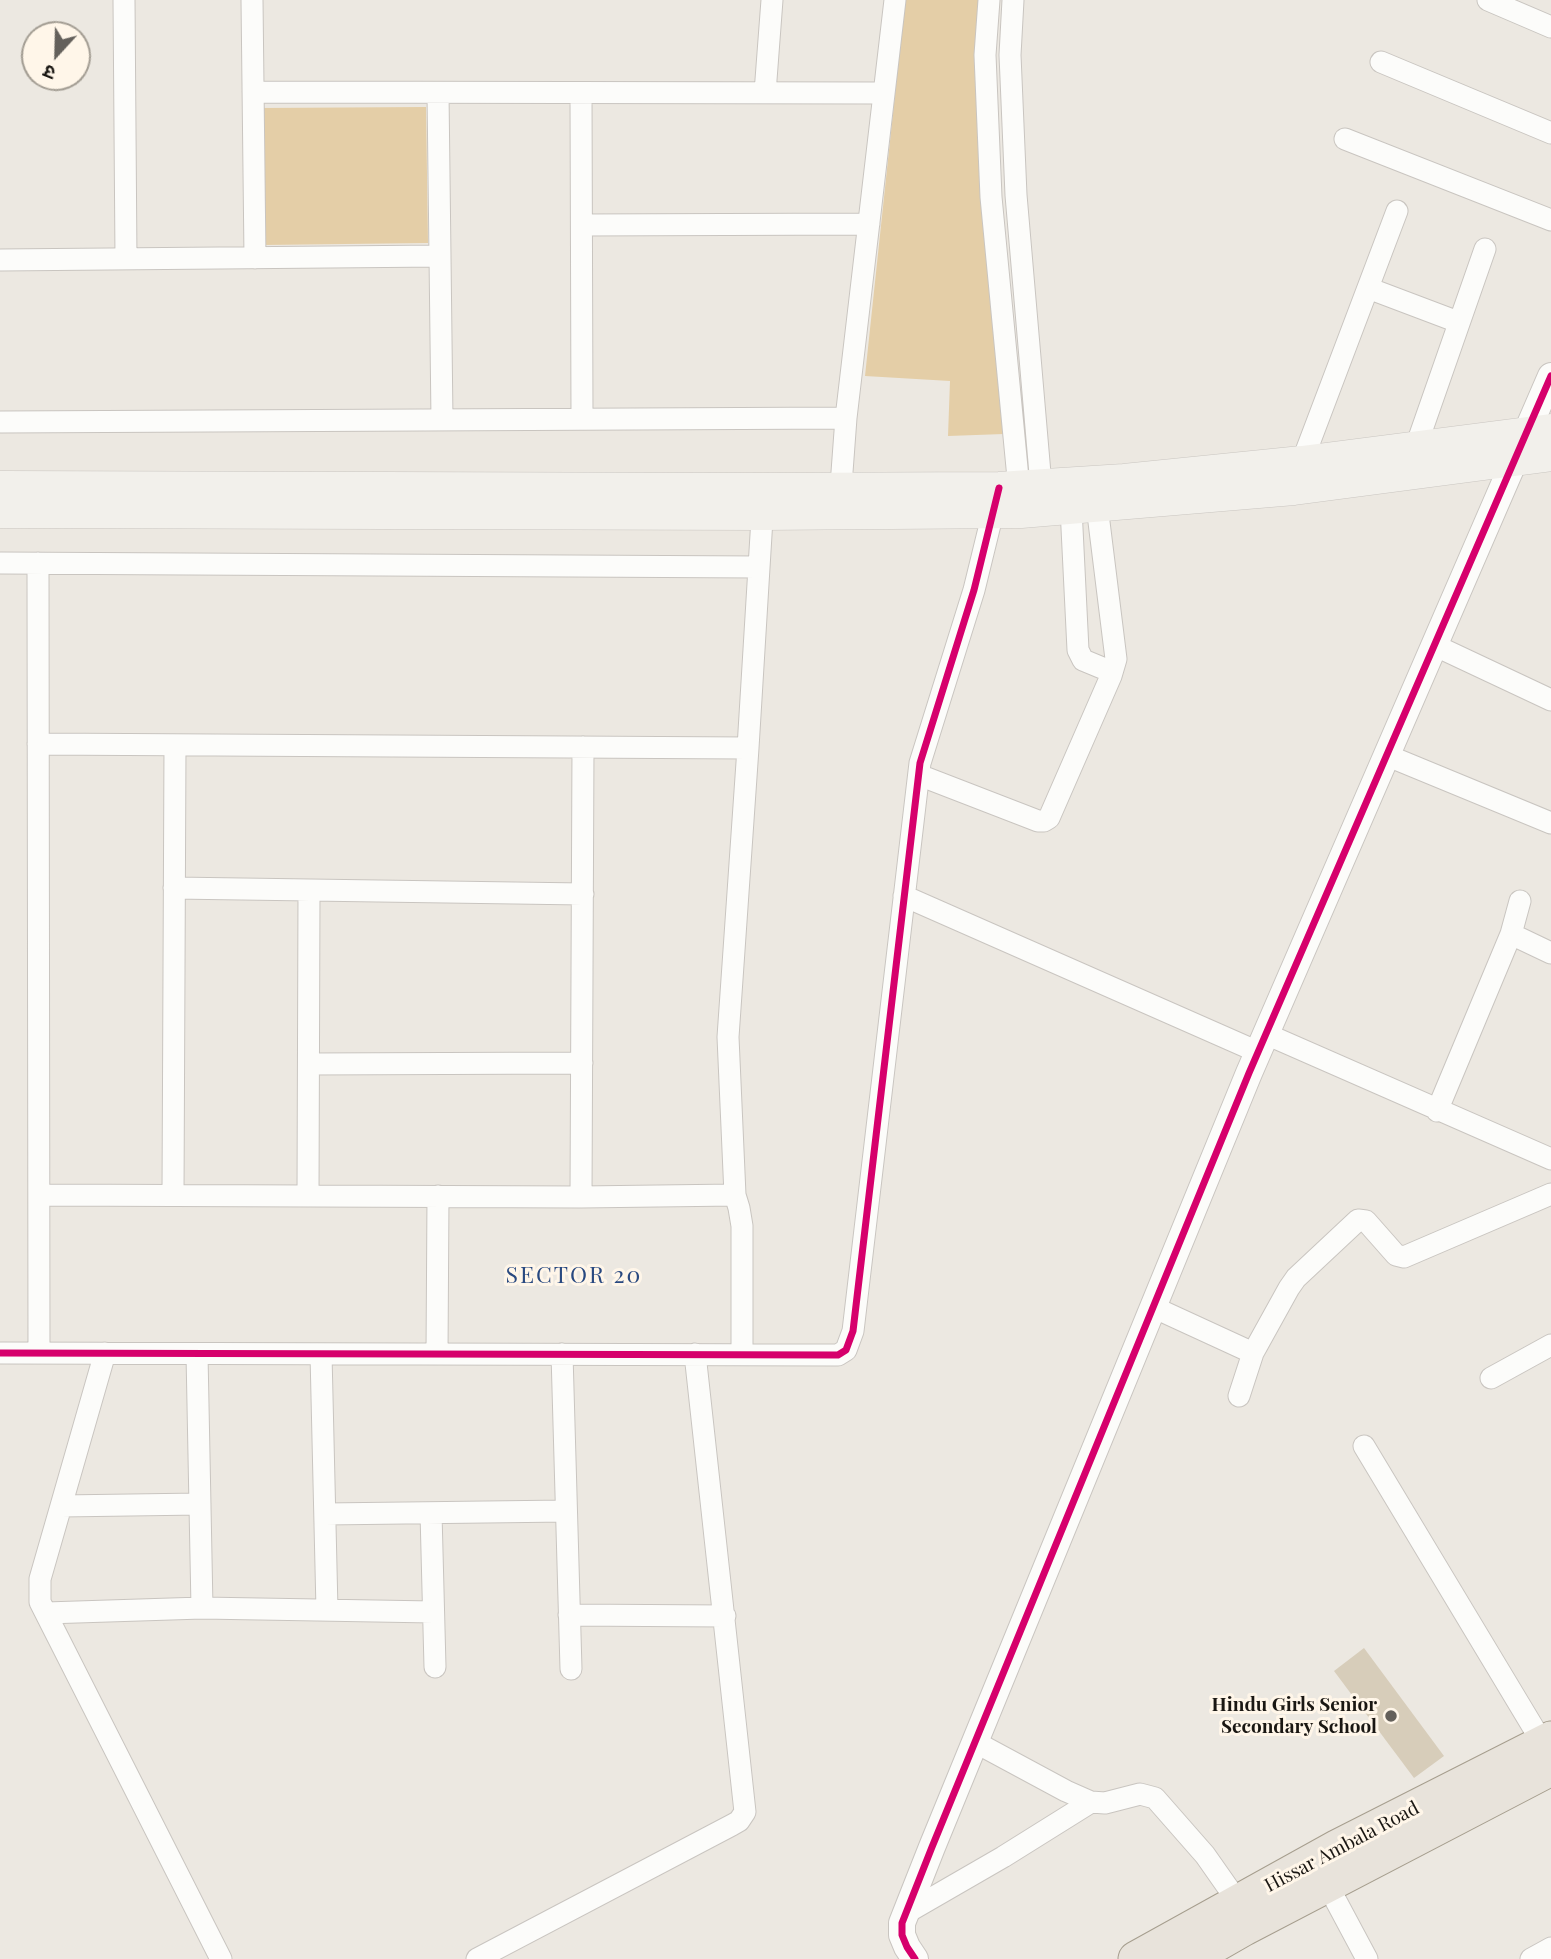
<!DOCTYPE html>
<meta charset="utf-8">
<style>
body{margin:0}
#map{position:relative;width:1551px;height:1959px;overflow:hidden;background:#ece8e1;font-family:"Playfair Display","Noto Sans Devanagari",serif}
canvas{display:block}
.north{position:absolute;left:21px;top:21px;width:70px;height:70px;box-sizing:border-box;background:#fff6e9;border:2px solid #a39d93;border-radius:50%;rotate:202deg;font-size:19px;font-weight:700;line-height:28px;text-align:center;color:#1a1713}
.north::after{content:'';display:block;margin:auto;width:24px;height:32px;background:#64605b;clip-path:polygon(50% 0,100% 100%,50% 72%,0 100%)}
</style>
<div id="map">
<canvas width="1551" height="1959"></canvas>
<div class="north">उ</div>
</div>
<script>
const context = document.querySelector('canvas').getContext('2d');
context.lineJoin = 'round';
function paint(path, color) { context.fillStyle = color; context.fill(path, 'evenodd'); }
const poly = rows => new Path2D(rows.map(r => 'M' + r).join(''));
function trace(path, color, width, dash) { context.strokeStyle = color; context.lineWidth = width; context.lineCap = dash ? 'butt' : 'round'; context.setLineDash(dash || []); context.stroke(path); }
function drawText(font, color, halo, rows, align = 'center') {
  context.font = font + ' "Playfair Display",serif'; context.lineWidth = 6; context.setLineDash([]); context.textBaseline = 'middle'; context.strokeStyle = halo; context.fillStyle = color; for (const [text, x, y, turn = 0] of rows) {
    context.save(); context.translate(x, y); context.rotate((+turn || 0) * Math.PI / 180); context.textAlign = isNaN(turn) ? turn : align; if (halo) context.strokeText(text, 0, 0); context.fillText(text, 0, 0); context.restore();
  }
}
paint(poly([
 [905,0,982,0,1004,434,948,436,950,381,865,376],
 [426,107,428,243,263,245,261,108]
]), '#e4cea7');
paint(poly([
 [1364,1648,1444,1756,1414,1778,1334,1671]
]), '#d7cdba');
const minor = poly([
 [124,0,126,259],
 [252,0,255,258],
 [989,0,985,55,991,197,1020,499],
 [1013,0,1010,55,1016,195,1042,497],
 [1488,0,1551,27],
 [1381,62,1551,133],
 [253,92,884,93],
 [438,93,442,420],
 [581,93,582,419],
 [765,93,772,0],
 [1345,139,1551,220],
 [582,225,869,224],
 [0,260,440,256],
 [1368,288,1458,322],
 [0,422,846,418],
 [1412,458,1485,249],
 [1302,462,1397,211],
 [840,499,846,418,895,0],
 [1071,508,1078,650,1083,660,1112,672],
 [0,563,759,567],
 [38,563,39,1353],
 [1434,645,1551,700],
 [38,744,748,748],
 [1386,755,1551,823],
 [919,775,1038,821,1044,821,1049,818,1111,676,1116,659,1097,506],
 [174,888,583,894],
 [904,896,1258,1052],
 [1511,934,1551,953],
 [1266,1034,1551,1159],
 [309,1064,582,1063],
 [1437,1111,1511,934,1520,901],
 [39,1195,581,1197,735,1195],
 [173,1195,175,745],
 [308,1196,309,891],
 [581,1197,583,747],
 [1153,1307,1253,1353],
 [0,1353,838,1355,846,1350,853,1331,920,763,974,590,996,500],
 [105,1353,40,1579,40,1602,221,1959],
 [197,1354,202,1608],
 [321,1354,327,1610],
 [437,1354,438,1196],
 [562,1354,571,1669],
 [742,1354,742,1226,739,1208,735,1195,728,1037,748,748,763,502],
 [1491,1378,1551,1345],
 [1239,1396,1253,1353,1289,1288,1296,1278,1358,1220,1366,1221,1396,1255,1404,1257,1551,1194],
 [1364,1446,1548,1752],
 [61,1506,200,1504],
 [431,1513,435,1667],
 [325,1514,566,1511],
 [46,1613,202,1608,433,1612],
 [569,1615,725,1616],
 [975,1742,1066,1791,1091,1802,1105,1803,1140,1794,1155,1798,1205,1855,1238,1902],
 [1328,1886,1367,1959],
 [906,1913,1003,1857,1091,1802],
 [477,1959,732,1825,739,1821,745,1812,695,1354],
 [1531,1959,1551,1948]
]);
const tertiary = poly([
 [915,1959,907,1947,902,1935,902,1923,932,1847,1249,1073,1551,376]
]);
const secondary = poly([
 [0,487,763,489,999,488,1124,480,1302,462,1551,430],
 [0,512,762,514,1021,512,1294,489,1551,455]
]);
const primary = poly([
 [1136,1959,1338,1847,1551,1739],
 [1190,1959,1244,1928,1551,1768]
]);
trace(minor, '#c9c5c0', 23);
trace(tertiary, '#c9c5c0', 28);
trace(secondary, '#c9c5c0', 33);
trace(primary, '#a69e8e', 37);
trace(minor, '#fcfcfa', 21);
trace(tertiary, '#fcfcfa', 26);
trace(secondary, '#f2f0eb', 32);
trace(primary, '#e8e3db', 35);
trace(poly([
 [0,1353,838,1355,846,1350,853,1331,920,763,974,590,999,488],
 [915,1959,907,1947,902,1935,902,1923,932,1847,1249,1073,1551,376]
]), '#d6006c', 7);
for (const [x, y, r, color] of [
 [1391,1716,7,"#64605b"]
]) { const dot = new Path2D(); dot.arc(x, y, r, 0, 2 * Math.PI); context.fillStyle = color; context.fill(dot); trace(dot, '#fff6e9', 2.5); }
drawText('bold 19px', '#1a1713', '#fff6e9', [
 ["Hindu Girls Senior",1377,1705],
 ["Secondary School",1377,1727]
], 'right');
drawText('19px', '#1a1713', '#fff6e9', [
 ["Hissar Ambala Road",1342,1847,-28]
]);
context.letterSpacing = '2px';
drawText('23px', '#294980', '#fff6e9', [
 ["SECTOR 20",574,1276]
]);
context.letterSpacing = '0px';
</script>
